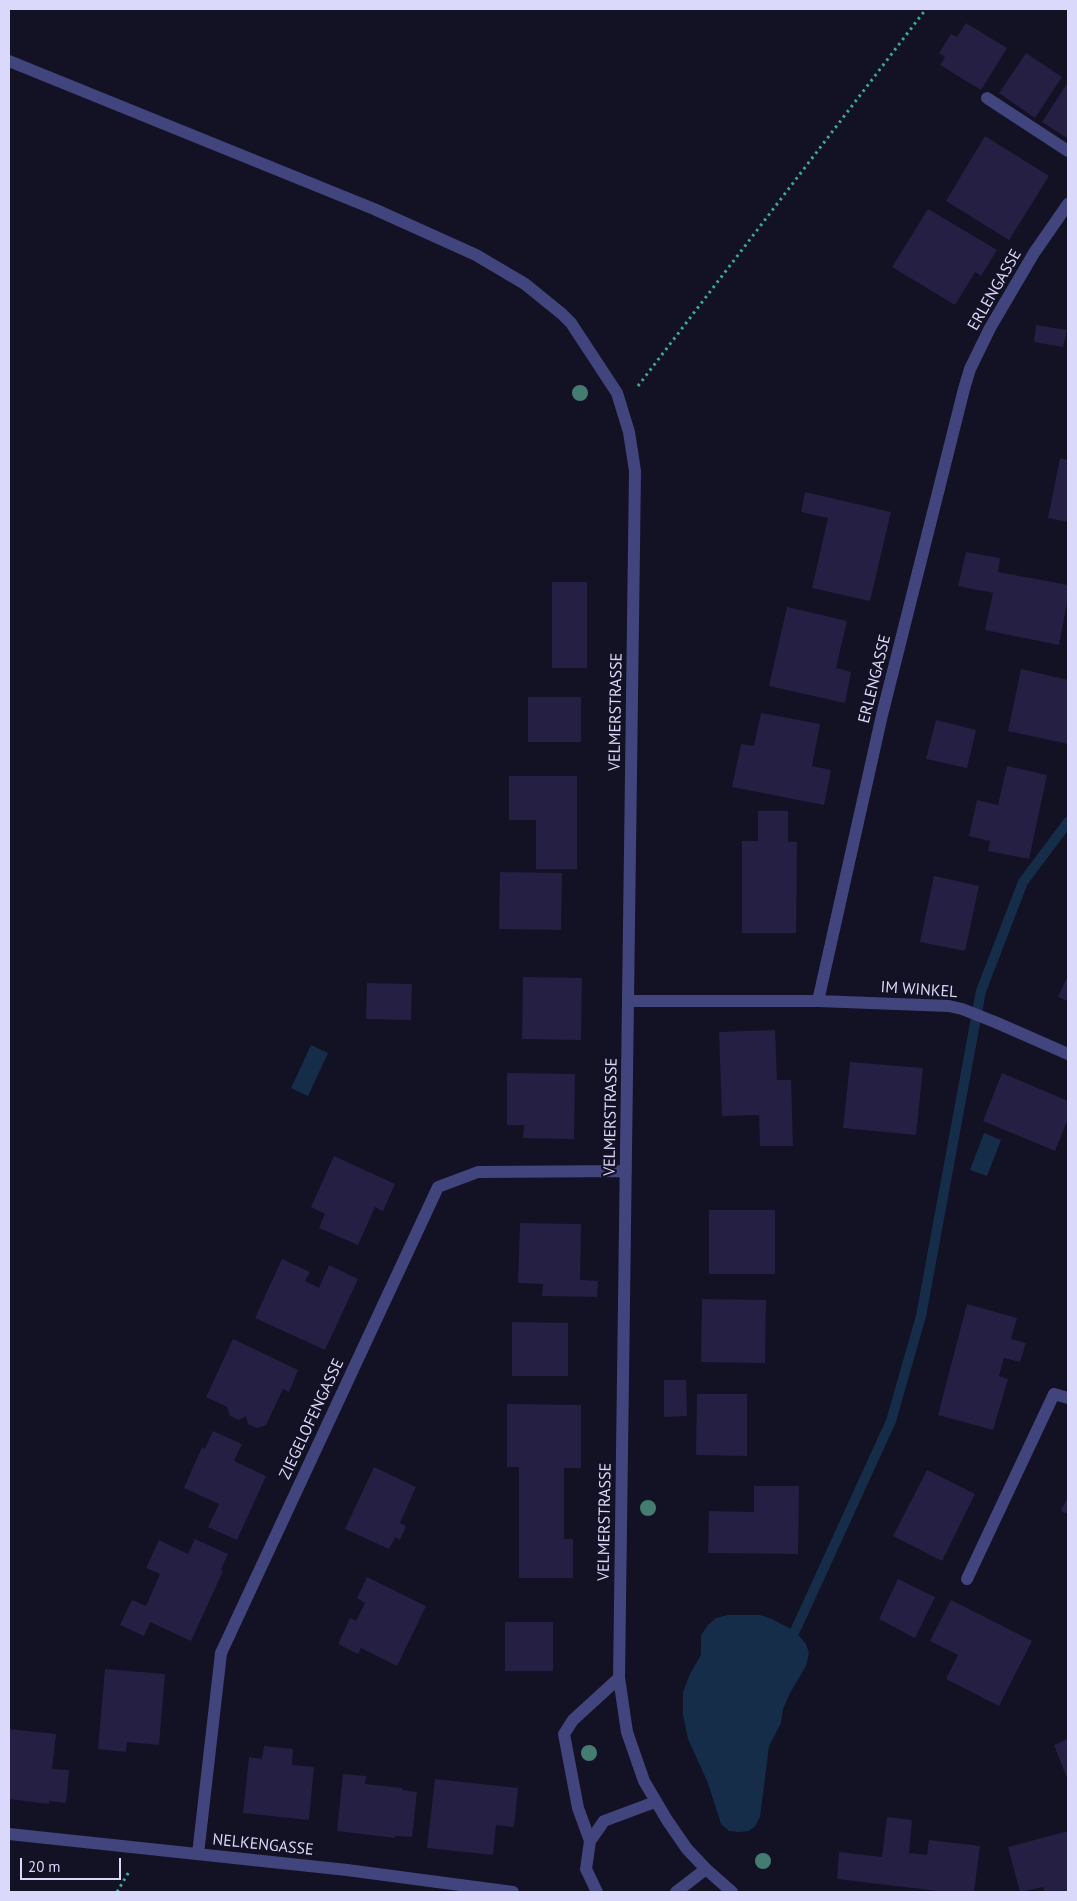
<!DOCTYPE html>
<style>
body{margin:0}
#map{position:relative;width:1077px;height:1901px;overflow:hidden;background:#131124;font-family:"PT Sans",sans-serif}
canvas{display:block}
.frame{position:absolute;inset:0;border:10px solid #dad8fb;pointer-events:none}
.scale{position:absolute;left:20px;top:1858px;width:101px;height:22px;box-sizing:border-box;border:2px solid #dad8fb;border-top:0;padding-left:6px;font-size:15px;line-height:18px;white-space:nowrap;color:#dad8fb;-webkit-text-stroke:4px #131124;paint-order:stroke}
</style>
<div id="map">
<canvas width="1077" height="1901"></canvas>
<div class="frame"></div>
<div class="scale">20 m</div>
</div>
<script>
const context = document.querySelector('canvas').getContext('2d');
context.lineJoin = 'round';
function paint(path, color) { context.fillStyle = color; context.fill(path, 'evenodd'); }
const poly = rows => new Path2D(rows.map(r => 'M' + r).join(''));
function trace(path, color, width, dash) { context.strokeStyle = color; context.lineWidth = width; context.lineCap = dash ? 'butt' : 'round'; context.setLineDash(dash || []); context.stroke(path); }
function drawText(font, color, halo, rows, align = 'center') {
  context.font = font + ' "PT Sans",sans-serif'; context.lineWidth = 4.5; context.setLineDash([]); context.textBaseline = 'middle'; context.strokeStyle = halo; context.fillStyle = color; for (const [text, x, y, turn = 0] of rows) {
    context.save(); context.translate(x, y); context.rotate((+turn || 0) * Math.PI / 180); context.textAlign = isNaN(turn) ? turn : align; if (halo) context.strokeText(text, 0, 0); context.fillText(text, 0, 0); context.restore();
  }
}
paint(poly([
 [311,1045,328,1053,308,1096,291,1088],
 [984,1133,1001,1140,987,1176,970,1170],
 [728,1615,760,1615,772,1619,795,1631,806,1644,809,1653,806,1666,790,1693,783,1709,781,1723,769,1746,760,1817,755,1826,749,1831,738,1832,729,1831,721,1824,708,1783,688,1739,683,1715,683,1692,690,1674,701,1655,701,1635,708,1625,716,1618]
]), '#162d49');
trace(poly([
 [795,1631,891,1421,921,1316,981,991,1023,882,1068,822]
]), '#162d49', 10);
paint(poly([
 [966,23,1007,48,981,90,940,65,945,57,939,53,951,34,957,37],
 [1026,53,1062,77,1035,118,999,93],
 [1068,82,1068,136,1067,138,1042,122],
 [985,136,1049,176,1009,240,946,201],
 [928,209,997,250,981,276,975,272,955,305,892,267],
 [1036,325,1067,330,1063,347,1034,342],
 [1060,458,1068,460,1068,522,1048,518],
 [805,492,891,512,870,601,812,588,828,518,801,512],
 [966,552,1000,558,998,572,1068,585,1068,598,1059,645,985,630,993,593,958,586],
 [552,582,587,582,587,668,552,668],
 [787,607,847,621,836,668,851,672,845,703,769,686],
 [1021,669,1068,680,1068,744,1008,731],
 [528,697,581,697,581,742,528,742],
 [761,713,820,724,812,766,831,770,824,805,732,787,741,744,754,746],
 [936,720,976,730,967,768,926,759],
 [1007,766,1047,775,1029,859,988,851,990,841,969,836,977,800,998,805],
 [509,776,577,776,577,869,536,869,536,820,509,820],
 [758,811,788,811,788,842,797,842,796,933,742,933,742,841,758,841],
 [500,872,562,873,561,930,499,929],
 [934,876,979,886,965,951,920,942],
 [1068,975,1068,1001,1058,997],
 [523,977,582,978,581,1040,522,1039],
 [367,983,412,984,411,1020,366,1019],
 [775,1030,777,1080,791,1080,793,1146,760,1146,759,1115,722,1116,719,1032],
 [850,1062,923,1068,916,1135,843,1128],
 [507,1073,575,1074,574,1139,523,1138,524,1125,507,1125],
 [1002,1073,1068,1101,1068,1119,1055,1151,983,1121],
 [334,1156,395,1184,383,1211,375,1207,358,1245,319,1228,325,1214,311,1207],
 [709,1210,775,1210,775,1274,709,1274],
 [520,1223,581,1224,580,1280,598,1281,597,1297,542,1296,543,1284,518,1283],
 [282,1259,310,1272,305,1281,319,1288,329,1265,358,1279,325,1350,255,1318],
 [702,1299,766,1300,765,1363,701,1362],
 [967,1304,1017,1318,1011,1339,1026,1343,1020,1362,1004,1358,999,1376,1008,1379,993,1430,938,1415],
 [512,1322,568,1323,568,1376,512,1376],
 [233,1339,298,1370,289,1392,283,1389,266,1425,257,1428,248,1424,246,1416,239,1420,230,1416,227,1407,206,1397],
 [664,1380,686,1380,687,1416,664,1417],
 [697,1394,747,1394,747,1456,696,1455],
 [507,1404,581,1405,581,1468,564,1468,564,1539,573,1539,573,1578,519,1578,519,1467,507,1467],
 [213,1431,242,1444,234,1461,266,1476,237,1540,208,1527,219,1504,184,1488,202,1447,205,1449],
 [374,1467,416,1487,400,1523,406,1526,400,1540,395,1537,389,1549,345,1529],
 [927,1470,975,1494,942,1561,893,1536],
 [754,1486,799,1486,798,1554,708,1553,709,1511,754,1512],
 [1068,1496,1068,1514,1061,1511],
 [195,1539,228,1554,221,1569,223,1571,191,1641,150,1622,144,1636,120,1625,132,1600,146,1606,160,1574,146,1568,159,1540,188,1554],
 [367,1577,426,1606,397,1666,361,1648,358,1654,338,1644,350,1618,356,1621,365,1603,357,1598],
 [898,1579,935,1597,915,1638,879,1619],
 [951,1600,1032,1641,999,1706,946,1679,958,1655,930,1641],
 [505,1622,553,1622,553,1671,505,1671],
 [105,1669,165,1674,159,1745,127,1742,126,1752,98,1749],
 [9,1729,56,1734,52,1769,69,1770,66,1803,49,1801,49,1804,9,1799],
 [1068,1739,1068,1781,1054,1745],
 [264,1746,293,1749,292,1765,314,1767,309,1820,243,1813,249,1757,262,1759],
 [343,1774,366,1776,365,1784,402,1788,402,1790,417,1792,412,1837,395,1836,395,1838,337,1831],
 [435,1779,518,1788,514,1827,496,1825,493,1855,427,1848],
 [887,1817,912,1820,909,1853,927,1855,929,1840,980,1846,974,1892,946,1892,837,1879,839,1852,882,1857],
 [1068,1831,1068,1892,1045,1892,1043,1887,1020,1892,1008,1847]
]), '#241f43');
trace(poly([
 [638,386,926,9],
 [117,1892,130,1870]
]), '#3daa9b', 3, [2.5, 4]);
trace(poly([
 [9,61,374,209,476,255,525,284,562,314,571,323,617,393,629,432,635,471,619,1678,627,1732,644,1781,667,1820,687,1849,706,1869,732,1892],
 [987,98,1068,151],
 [628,1001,818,1001,882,715,964,389,970,369,990,328,1034,253,1068,204],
 [818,1001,949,1006,962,1009,995,1022,1068,1054],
 [967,1579,1054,1394,1068,1398],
 [9,1834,347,1870,513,1892],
 [590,1841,578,1808,564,1734,573,1720,619,1678],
 [198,1854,221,1653,438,1187,478,1172,626,1171],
 [597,1892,586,1869,590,1841,604,1821,655,1802],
 [676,1892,706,1869]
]), '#42447e', 12);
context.fillStyle = '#447c72';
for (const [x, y] of [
 [580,393],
 [648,1508],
 [589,1753],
 [763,1861]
]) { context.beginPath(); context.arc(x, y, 8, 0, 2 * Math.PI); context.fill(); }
drawText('16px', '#dad8fb', '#131124', [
 ["ERLENGASSE",995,290,-60],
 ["ERLENGASSE",875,679,-76],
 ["VELMERSTRASSE",616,712,-89],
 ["IM WINKEL",919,990,4],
 ["VELMERSTRASSE",611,1117,-89],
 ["ZIEGELOFENGASSE",312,1419,-65],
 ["VELMERSTRASSE",605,1522,-89],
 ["NELKENGASSE",263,1845,6]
]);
</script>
